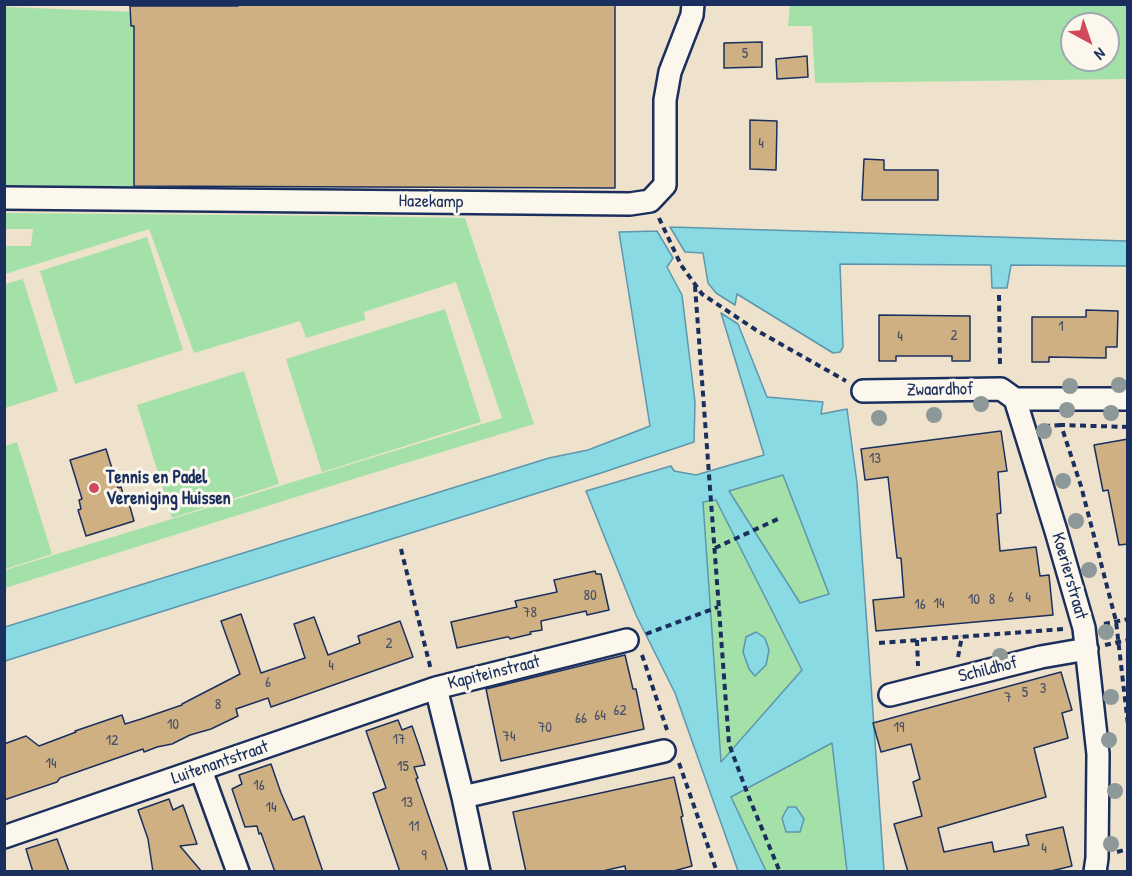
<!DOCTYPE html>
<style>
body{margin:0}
#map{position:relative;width:1132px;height:876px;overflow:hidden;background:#eee2cc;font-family:"Patrick Hand",sans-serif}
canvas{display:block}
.frame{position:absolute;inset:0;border:6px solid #1b2f5e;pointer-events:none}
.north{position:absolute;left:1060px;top:12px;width:60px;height:60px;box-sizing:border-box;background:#fbf7ec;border:2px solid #a1a7b3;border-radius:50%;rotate:140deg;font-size:16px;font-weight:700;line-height:24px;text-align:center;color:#1b2f5e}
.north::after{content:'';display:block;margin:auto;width:21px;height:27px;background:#d1495b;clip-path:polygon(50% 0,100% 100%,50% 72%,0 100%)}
</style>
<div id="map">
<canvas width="1132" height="876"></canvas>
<div class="frame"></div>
<div class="north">N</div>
</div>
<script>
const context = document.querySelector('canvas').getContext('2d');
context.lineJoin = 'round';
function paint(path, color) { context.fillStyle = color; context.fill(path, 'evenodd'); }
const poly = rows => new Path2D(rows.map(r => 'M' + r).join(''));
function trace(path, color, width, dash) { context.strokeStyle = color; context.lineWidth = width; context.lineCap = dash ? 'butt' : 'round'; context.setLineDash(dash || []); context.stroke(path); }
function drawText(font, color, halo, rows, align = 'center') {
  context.font = font + ' "Patrick Hand",sans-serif'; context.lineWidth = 6; context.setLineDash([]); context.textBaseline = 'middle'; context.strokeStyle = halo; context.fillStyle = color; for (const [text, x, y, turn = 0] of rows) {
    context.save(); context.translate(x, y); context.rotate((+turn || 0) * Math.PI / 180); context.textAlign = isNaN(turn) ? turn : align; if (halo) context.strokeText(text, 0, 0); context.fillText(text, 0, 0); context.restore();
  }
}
paint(poly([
 [790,5,1127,5,1127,79,815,83,812,26,788,26],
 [1072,24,1108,24,1108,60,1072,60],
 [5,7,136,12,134,187,5,185],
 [5,213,357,216,465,218,534,424,363,476,5,588,5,570,502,418,456,282,364,312,365,320,306,338,300,321,194,353,149,229,5,274,5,246,31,246,33,229,5,229],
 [147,237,183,350,75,384,40,271],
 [23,279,58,391,5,408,5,284],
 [445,309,481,422,322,472,286,359],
 [244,371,279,484,172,518,137,405],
 [17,442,52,554,5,569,5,446],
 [783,474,829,595,800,603,729,491],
 [717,500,802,670,720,762,703,501],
 [832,743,847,871,766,871,731,798]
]), '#a3e1a8');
const water = poly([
 [670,227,1127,241,1127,266,1011,265,1007,288,992,288,991,265,840,264,843,347,840,352,833,353,737,294,735,305,716,293,708,283,703,253,685,252,670,227],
 [657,231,673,258,667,267,682,295,695,402,694,442,598,474,5,661,5,627,549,458,588,450,650,426,619,232,657,231],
 [721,313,738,324,767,397,823,402,821,414,847,409,857,483,884,871,847,871,832,743,731,797,766,871,738,871,675,693,636,615,586,491,671,466,674,471,696,475,764,455,721,313],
 [783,475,829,594,800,603,729,491,783,475],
 [716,500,802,670,721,762,703,502,716,500],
 [756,632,765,638,769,650,766,665,755,676,749,669,743,652,746,637,756,632],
 [788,807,796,807,804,819,800,832,786,832,782,818,788,807]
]);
paint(water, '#89dae3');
trace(water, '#5d96ae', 1.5);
const building = poly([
 [238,4,615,4,615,188,134,186,134,26,131,26,130,6,238,6,238,4],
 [762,42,762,67,724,68,724,43,762,42],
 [807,56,808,77,777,79,776,59,807,56],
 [750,120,777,121,776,170,750,169,750,120],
 [864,159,884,160,884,170,938,170,938,200,862,200,864,159],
 [1086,310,1118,311,1117,347,1106,347,1106,358,1049,357,1049,362,1032,362,1032,317,1086,317,1086,310],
 [879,315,970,316,970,361,952,361,952,356,896,356,896,361,879,361,879,315],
 [1001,431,1007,471,998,472,1001,513,997,514,1000,551,1036,547,1040,576,1049,575,1053,615,876,631,873,600,904,597,901,558,897,558,888,477,865,480,861,449,1001,431],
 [1128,439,1128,544,1119,545,1108,490,1103,491,1094,445,1128,439],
 [106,449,118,488,121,487,124,497,127,496,134,521,86,536,78,510,81,509,79,500,82,499,70,460,106,449],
 [595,571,596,574,601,574,609,610,587,615,586,611,541,621,542,630,530,632,531,634,510,639,509,637,507,637,457,648,451,622,517,607,515,601,557,592,554,580,595,571],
 [241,614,261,673,305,658,294,624,314,617,328,655,360,643,358,636,400,621,413,657,271,707,268,698,236,709,238,716,211,729,190,735,172,744,157,747,144,752,143,749,60,778,57,782,4,800,4,744,26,736,39,746,76,732,75,731,122,715,125,724,141,719,182,705,182,704,240,674,221,621,241,614],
 [625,655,633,689,636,689,644,729,501,761,486,689,625,655],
 [1061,672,1072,710,1062,713,1068,738,1034,748,1046,797,938,828,944,852,992,842,994,852,1029,845,1026,835,1063,827,1072,866,1047,872,908,872,894,824,922,816,913,782,920,779,911,744,881,752,873,723,1061,672],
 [398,720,402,730,412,726,419,746,425,765,414,767,418,778,416,779,448,872,400,872,373,793,386,788,366,731,398,720],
 [271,764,281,793,293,820,304,816,323,872,275,872,261,833,259,834,257,826,245,827,232,789,242,784,239,775,271,764],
 [674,777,683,816,681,817,692,866,670,872,626,872,625,866,598,872,526,872,513,812,674,777],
 [169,799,173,810,183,805,197,844,180,846,202,872,153,872,148,839,138,810,169,799],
 [57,839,69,872,33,872,26,849,57,839]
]);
paint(building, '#ceb082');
trace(building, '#1b2f5e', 1.5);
const street = poly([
 [4,198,630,204,650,201,665,185,665,100,670,72,692,15,693,4],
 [863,391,1001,389,1015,399],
 [436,688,463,797,479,872],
 [890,695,1041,657,1087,649],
 [201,770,238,872],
 [463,797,664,751],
 [4,837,436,688,627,640],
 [1095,872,1097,858,1098,754,1084,628,1056,531,1015,399,1128,399]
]);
trace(street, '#1b2f5e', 26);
trace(poly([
 [659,218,681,265,702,294,756,330,846,381],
 [695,286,729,744,748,795,780,872],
 [999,295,1000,367],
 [1044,426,1061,425,1061,424],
 [1128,427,1061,425,1081,486,1116,621,1128,725],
 [715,548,778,519],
 [401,549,431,670],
 [1104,624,1128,619],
 [646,634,718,607],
 [917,640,918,666],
 [879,643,1064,629],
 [1105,645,1128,640],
 [642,655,667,730],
 [958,657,962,636],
 [679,763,717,872],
 [1117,852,1128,849]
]), '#1b2f5e', 4, [6, 4.5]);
trace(street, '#fbf7ec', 21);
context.fillStyle = '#8d9899';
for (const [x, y] of [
 [1119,385],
 [1070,386],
 [981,404],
 [1067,410],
 [1111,413],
 [934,415],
 [879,418],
 [1044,431],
 [1063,481],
 [1076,521],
 [1089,570],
 [1106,632],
 [1000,656],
 [1111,697],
 [1109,740],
 [1115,791],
 [1111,844]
]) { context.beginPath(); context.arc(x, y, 8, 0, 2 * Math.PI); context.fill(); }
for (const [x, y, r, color] of [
 [94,488,6,"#d1495b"]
]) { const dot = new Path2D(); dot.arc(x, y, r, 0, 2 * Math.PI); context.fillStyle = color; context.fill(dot); trace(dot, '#fbf7ec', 2); }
drawText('15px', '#484f67', null, [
 ["5",745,54],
 ["4",761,144],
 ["1",1061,327],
 ["2",954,336],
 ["4",900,337],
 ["13",875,459],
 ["80",590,596],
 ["6",1011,598],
 ["4",1028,598],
 ["10",974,600],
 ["8",992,600],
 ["14",939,604],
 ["16",920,605],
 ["78",530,613],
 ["2",389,644],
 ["4",331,666],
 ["6",268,683],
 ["3",1043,689],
 ["5",1025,693],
 ["7",1008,698],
 ["8",218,705],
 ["62",620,711],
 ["64",600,716],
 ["66",581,719],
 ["10",173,725],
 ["70",545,728],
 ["19",899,728],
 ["74",509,737],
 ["17",399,740],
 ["12",112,741],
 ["14",51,764],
 ["15",403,767],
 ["16",259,786],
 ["13",407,803],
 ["14",271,808],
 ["11",414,827],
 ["4",1044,849],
 ["9",424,856]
]);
drawText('18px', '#1b2f5e', '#fbf7ec', [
 ["Hazekamp",431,202,1],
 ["Zwaardhof",940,390,-1],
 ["Koerierstraat",1069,576,74],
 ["Schildhof",988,670,-14],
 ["Kapiteinstraat",494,673,-14],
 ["Luitenantstraat",220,763,-19]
]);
drawText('bold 18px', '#1b2f5e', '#fbf7ec', [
 ["Tennis en Padel",106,478],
 ["Vereniging Huissen",106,499]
], 'left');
</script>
